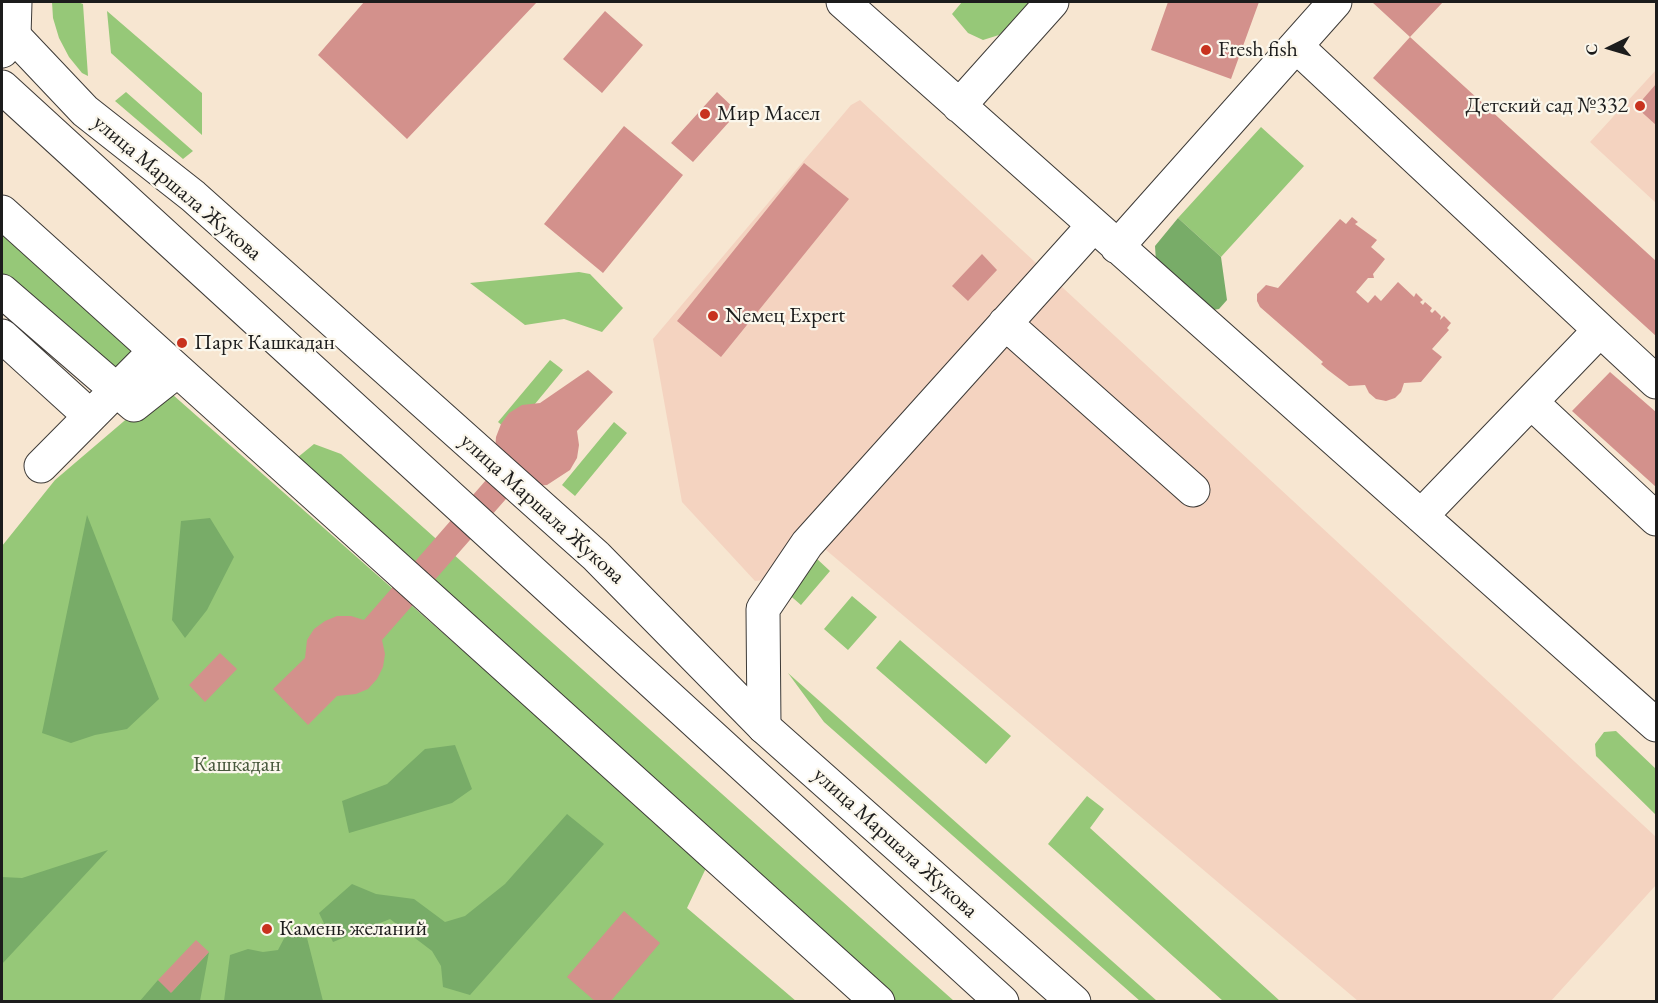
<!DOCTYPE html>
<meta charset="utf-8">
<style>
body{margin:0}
#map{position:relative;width:1658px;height:1003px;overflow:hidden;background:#f7e6d1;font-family:"EB Garamond",serif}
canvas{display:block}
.frame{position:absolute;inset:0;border:3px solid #1c1c1c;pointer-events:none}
.north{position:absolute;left:1580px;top:18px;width:60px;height:60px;-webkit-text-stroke:4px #fbf7ec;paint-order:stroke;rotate:265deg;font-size:16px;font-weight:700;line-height:24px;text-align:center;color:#1c1c1c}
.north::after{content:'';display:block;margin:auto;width:21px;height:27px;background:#1c1c1c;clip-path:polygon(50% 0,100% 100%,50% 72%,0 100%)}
</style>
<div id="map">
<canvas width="1658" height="1003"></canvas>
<div class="frame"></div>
<div class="north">С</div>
</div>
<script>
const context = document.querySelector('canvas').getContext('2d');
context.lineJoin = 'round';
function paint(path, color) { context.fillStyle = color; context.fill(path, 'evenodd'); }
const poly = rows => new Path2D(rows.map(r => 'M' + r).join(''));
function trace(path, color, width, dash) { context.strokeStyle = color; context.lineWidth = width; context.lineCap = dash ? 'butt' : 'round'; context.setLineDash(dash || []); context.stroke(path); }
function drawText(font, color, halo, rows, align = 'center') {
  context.font = font + ' "EB Garamond",serif'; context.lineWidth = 4.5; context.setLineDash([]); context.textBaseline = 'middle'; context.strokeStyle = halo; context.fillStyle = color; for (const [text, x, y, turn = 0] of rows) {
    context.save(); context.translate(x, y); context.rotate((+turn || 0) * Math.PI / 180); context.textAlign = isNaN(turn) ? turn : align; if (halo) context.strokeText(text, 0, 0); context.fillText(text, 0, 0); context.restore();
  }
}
paint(poly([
 [1656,70,1656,203,1590,142],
 [860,100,1656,837,1656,885,1551,1001,1358,1001,806,533,764,580,755,581,682,502,653,339,851,105]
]), '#f4d3c0');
paint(poly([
 [52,2,78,2,83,4,88,76,82,73,69,57,59,38,53,18],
 [962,2,1035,2,999,35,983,40,968,33,952,14],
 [107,11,202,93,202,135,111,53],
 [126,92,193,151,183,159,115,101],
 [1261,127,1304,166,1221,257,1178,218],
 [2,232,153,368,141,392,2,278],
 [579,272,590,274,623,308,602,332,564,319,525,325,470,283],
 [550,360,563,370,511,433,498,422],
 [164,387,707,866,687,908,796,1001,2,1002,2,546,55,480],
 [614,422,627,433,575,496,562,485],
 [314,444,341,454,954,1001,896,1001,292,462],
 [816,558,830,571,801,605,786,592],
 [852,596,877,617,848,650,824,629],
 [900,640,1011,736,986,764,876,668],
 [788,673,1157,1001,1140,1001,824,722],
 [1616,731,1656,769,1656,815,1596,756,1595,744,1604,732],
 [1087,796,1104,809,1090,828,1280,1001,1223,1001,1048,844]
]), '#96c878');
paint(poly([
 [1178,218,1221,257,1227,300,1219,309,1207,311,1156,262,1155,246],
 [87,515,159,699,127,729,95,735,71,743,42,733],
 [210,518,234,557,207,610,185,638,172,620,181,521],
 [455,745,472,789,452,803,349,833,342,801,387,784,425,749],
 [567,814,604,844,470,995,443,987,441,966,432,951,390,919,333,942,319,913,352,884,376,894,414,899,445,922,465,916,505,884],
 [108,850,2,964,2,877,22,878],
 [304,926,323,1001,224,1001,230,955,248,949,263,952,278,950,289,929],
 [209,952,200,1001,139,1002,158,980,172,992]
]), '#78ac68');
paint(poly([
 [364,2,537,2,407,139,318,55],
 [1168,2,1259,2,1231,79,1151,50],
 [1372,2,1443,2,1410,37],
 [605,11,643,45,602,93,563,59],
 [1410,37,1656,261,1656,336,1373,78],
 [1656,84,1656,125,1636,107],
 [717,92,738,112,693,162,671,143],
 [624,126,683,175,603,273,544,224],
 [804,163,849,199,721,357,677,321],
 [1352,217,1358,222,1355,224,1377,240,1371,247,1385,259,1373,274,1374,278,1368,278,1356,292,1368,303,1375,295,1381,301,1398,282,1414,297,1416,293,1423,300,1420,302,1423,305,1425,302,1432,308,1430,311,1432,313,1435,310,1441,316,1440,320,1444,316,1451,323,1447,328,1449,330,1432,349,1442,357,1421,382,1404,383,1401,392,1395,398,1386,401,1376,399,1369,393,1365,385,1349,386,1328,370,1321,364,1323,362,1260,307,1257,301,1257,294,1266,285,1278,288,1340,219,1346,224],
 [982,254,997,270,968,301,952,286],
 [588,370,613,392,577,431,579,445,577,458,570,470,547,485,533,486,520,483,382,640,385,654,383,667,377,679,368,689,356,694,337,696,308,725,273,689,305,658,307,640,314,629,325,621,337,616,351,616,364,620,500,464,495,451,496,437,501,424,509,413,522,405,540,403],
 [1610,372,1656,412,1656,487,1572,411],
 [220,653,237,669,205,702,189,685],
 [624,911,660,943,610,1002,596,1002,567,977],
 [196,940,209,952,171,993,158,980]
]), '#d3918c');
const minor = poly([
 [843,2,1656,725],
 [1296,46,1600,330,1421,516],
 [2,51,14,36,15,2],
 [959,106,1052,2],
 [2,212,878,1002],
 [1117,247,1335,2],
 [2,291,134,405,177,371],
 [1005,323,1193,490],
 [1600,330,1656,382],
 [2,336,90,416],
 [1531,402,1656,519],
 [41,466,155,351],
 [764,727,763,609,807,544,1093,226]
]);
const major = poly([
 [2,26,14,36,85,111,193,196,596,556,764,727,1074,1002],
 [2,87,1002,1002]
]);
trace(minor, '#3d3a37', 35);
trace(major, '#3d3a37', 35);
trace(minor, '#fff', 33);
trace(major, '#fff', 33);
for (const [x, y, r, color] of [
 [1206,50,6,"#c8321e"],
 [1640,106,6,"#c8321e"],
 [705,114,6,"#c8321e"],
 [713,316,6,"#c8321e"],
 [182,343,6,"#c8321e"],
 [267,929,6,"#c8321e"]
]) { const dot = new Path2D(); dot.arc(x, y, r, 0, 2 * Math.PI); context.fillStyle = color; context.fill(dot); trace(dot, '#fbf7ec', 2); }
drawText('22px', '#1c1c1c', '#fbf7ec', [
 ["Fresh fish",1218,50],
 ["Детский сад №332",1628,106,"right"],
 ["Мир Масел",717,114],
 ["Nемец Expert",725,316],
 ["Парк Кашкадан",194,343],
 ["Камень желаний",279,929]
], 'left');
drawText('22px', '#1c1c1c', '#fbf7ec', [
 ["улица Маршала Жукова",177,188,40],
 ["улица Маршала Жукова",542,509,42],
 ["улица Маршала Жукова",895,843,42]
]);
drawText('22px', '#47583c', '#fbf7ec', [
 ["Кашкадан",237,765]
]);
</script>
